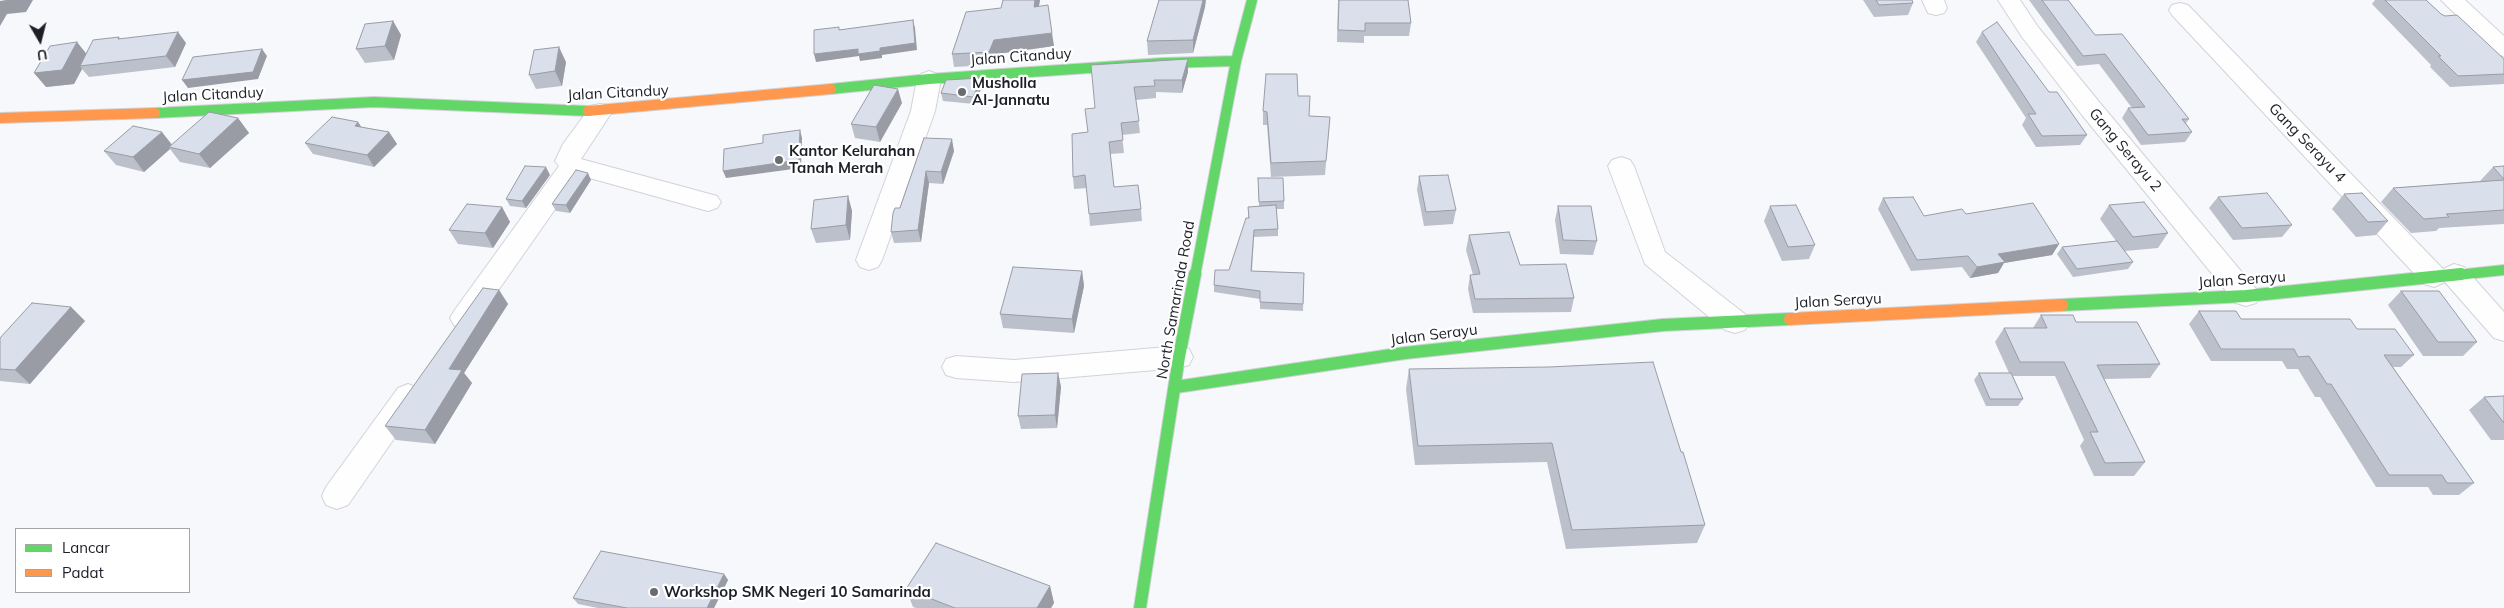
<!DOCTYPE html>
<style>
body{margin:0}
#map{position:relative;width:2504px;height:608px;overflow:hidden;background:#f7f8fb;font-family:Mulish,sans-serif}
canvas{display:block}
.legend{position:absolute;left:15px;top:528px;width:175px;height:65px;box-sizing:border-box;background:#fff;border:1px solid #a4a5a8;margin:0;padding:6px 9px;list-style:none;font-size:15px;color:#1c1f26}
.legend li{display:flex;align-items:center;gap:10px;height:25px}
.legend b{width:25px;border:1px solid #a4a5a8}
.north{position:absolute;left:15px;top:15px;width:50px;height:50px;-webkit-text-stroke:4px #fff;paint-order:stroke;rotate:172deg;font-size:14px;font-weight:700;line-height:20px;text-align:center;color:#1c1f26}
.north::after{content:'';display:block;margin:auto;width:18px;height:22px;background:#1c1f26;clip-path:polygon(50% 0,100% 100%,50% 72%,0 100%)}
</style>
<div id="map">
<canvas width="2504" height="608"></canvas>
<ul class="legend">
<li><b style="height:6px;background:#63d668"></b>Lancar</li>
<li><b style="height:6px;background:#ff974d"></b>Padat</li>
</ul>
<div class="north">U</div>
</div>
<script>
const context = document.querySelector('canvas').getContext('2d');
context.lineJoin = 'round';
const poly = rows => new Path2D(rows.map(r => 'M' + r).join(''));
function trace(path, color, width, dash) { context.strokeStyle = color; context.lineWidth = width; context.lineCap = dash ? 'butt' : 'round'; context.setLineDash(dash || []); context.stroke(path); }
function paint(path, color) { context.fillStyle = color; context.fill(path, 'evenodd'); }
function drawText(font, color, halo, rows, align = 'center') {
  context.font = font + ' Mulish,sans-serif'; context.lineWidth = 4.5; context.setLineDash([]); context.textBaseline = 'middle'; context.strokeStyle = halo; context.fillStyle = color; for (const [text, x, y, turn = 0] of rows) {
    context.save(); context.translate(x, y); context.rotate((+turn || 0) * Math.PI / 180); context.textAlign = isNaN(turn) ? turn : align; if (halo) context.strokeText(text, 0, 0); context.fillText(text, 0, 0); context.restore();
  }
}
const street = poly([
 [1922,0,1944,0,1947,8,1944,13,1936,15,1928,13,1922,0],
 [1998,0,2020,0,2038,27,2100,103,2256,289,2260,296,2256,303,2246,306,2236,303,2082,115,2022,37,1998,0],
 [2441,0,2465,0,2504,36,2504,56,2496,54,2441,0],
 [2180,3,2188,5,2443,269,2454,264,2464,267,2504,312,2504,341,2494,338,2445,282,2434,287,2424,284,2172,15,2169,10,2172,5,2180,3],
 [929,71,937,74,941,79,935,111,882,260,878,267,869,270,860,267,856,260,911,111,917,79,921,74,929,71],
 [600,104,609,106,612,112,581,159,717,196,721,202,717,208,708,211,579,175,474,325,464,329,454,325,450,318,454,311,559,166,555,161,563,144,591,106,600,104],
 [1621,157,1630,160,1634,166,1665,252,1745,314,1749,322,1745,330,1735,333,1725,330,1645,264,1608,166,1612,160,1621,157],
 [1179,346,1189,349,1193,357,1189,365,1179,368,1014,382,956,378,946,375,942,367,946,359,956,356,1014,360,1179,346],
 [408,384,418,388,423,396,418,404,348,505,337,509,326,505,322,496,326,487,398,388,408,384]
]);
const fastFar1 = poly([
 [831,89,929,79,1162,63,1236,61],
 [155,113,374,102,588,111],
 [1195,276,1236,61,1252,0],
 [2448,276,2504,270]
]);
const fast = poly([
 [2062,305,2246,296,2461,274],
 [1176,387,1405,353,1663,325,1790,319],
 [1140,608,1179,357,1195,274]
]);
const slowFar1 = poly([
 [588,111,831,89],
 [0,118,155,113]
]);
const slow = poly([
 [1790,319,2062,305]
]);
trace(street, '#d1d3d8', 2);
trace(fastFar1, '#d1d3d8', 12);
trace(fast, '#d1d3d8', 14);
trace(slowFar1, '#d1d3d8', 12);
trace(slow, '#d1d3d8', 14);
paint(street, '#fefefe');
trace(fastFar1, '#63d668', 10);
trace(fast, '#63d668', 12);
trace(slowFar1, '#ff974d', 10);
trace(slow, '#ff974d', 12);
paint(poly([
 [1003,0,1040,0,1039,6,1054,46,997,54,992,65,954,67,952,54,1001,8],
 [1338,0,1408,0,1411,23,1409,36,1364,36,1364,43,1337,42],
 [1863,0,1912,0,1913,3,1908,15,1874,17],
 [2029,0,2068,0,2095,35,2189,119,2186,123,2192,132,2185,142,2141,145,2122,118,2128,108,2132,108,2099,64,2077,66],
 [2375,0,2426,0,2441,14,2504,59,2504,84,2450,87,2430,67,2431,65,2372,4],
 [1205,7,1193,53,1148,55,1147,41],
 [393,21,401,35,394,60,365,63,356,49],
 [1982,32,2049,92,2087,135,2080,145,2036,147,2022,125,2026,118,1976,42],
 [119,37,120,39,186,43,175,67,89,77,82,69,74,84,46,87,86,54],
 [1188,59,1188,72,1182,93,1156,92,1156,98,1136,100,1140,133,1122,135,1124,153,1110,154,1114,187,1141,209,1142,221,1090,226,1087,188,1074,189,1073,177,1095,108],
 [566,62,562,86,536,89,529,75],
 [981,78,983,85,974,104,943,101,941,93],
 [1298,96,1309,116,1330,117,1325,175,1271,177,1267,125,1263,125,1263,111],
 [902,103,880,142,855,138,851,124],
 [238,118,249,133,210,168,180,162,170,149,144,172,116,165,104,151,172,145],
 [358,122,361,127,389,132,397,144,374,167,313,154,305,143],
 [924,138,954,151,943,184,929,183,921,242,894,243,891,232],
 [2504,166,2504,224,2439,228,2436,231,2411,233,2381,202,2393,188,2480,181,2493,167],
 [550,175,526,208,510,206,506,199],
 [1419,176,1456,210,1453,224,1424,226,1417,190],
 [1258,178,1284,201,1284,209,1276,209,1278,229,1278,236,1254,237,1252,271,1304,273,1303,311,1260,309,1260,299,1214,292,1214,285,1229,270,1248,218,1248,207,1259,206],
 [591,180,570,213,556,211,552,204],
 [2344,194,2388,221,2376,235,2356,237,2332,209],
 [848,196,852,211,850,240,816,243,811,229],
 [2218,197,2292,225,2282,237,2233,240,2209,208],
 [1883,198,1924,216,2059,244,2052,255,2004,263,1998,273,1970,278,1962,267,1911,271,1878,209],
 [2109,205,2168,233,2158,248,2125,251,2133,262,2128,269,2073,277,2057,254,2062,247,2116,241,2100,219],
 [1558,206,1597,241,1593,255,1560,254,1555,220],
 [1770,206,1815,245,1809,259,1782,261,1764,221],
 [502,207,510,222,493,248,458,244,449,230],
 [1469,235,1574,298,1571,312,1473,313,1468,289,1470,275,1473,275,1466,250],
 [1082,271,1084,286,1074,333,1003,328,1000,314],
 [499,290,508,304,464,373,472,383,435,444,396,440,385,426],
 [2401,291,2477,342,2463,356,2423,356,2388,305],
 [71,307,85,321,30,384,0,381,0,338],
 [2199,311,2241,319,2357,329,2414,355,2401,367,2393,367,2474,483,2459,495,2433,495,2428,487,2376,487,2320,397,2315,397,2298,369,2287,369,2282,361,2211,361,2189,324],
 [2041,315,2076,322,2160,364,2150,378,2104,379,2145,462,2134,476,2094,476,2080,446,2084,440,2055,376,2013,376,2023,399,2018,406,1986,406,1974,380,1979,373,2009,373,1995,342,2004,328,2033,328],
 [1409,369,1681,452,1705,525,1697,543,1566,549,1547,462,1415,465,1406,389],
 [1058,373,1061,387,1057,428,1021,429,1018,416],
 [2504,396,2504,440,2491,440,2469,410,2484,397],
 [724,574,728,580,714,608,598,608,578,604,573,598],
 [1050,586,1054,603,1051,608,916,608,913,607,906,589]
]), '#bbc0cb');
paint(poly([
 [6,0,33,0,26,12,7,14,0,26,0,1],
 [1035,0,1040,0,1036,20,1034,7],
 [1203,0,1206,0,1205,7,1193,53,1193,40],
 [913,20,915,28,917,50,882,55,882,58,860,61,859,56,816,62,814,54,858,49,880,48],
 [393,21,401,35,394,60,385,46],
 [178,32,186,43,175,67,166,56],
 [1052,33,1054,46,997,54,992,65,989,52,994,40],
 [77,42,89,57,80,66,82,69,74,84,46,87,34,73],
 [559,47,566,62,562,86,555,71],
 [262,49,267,56,258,79,188,88,182,80],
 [1188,59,1188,72,1182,93,1182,80],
 [981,78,983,85,974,104,973,97],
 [898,89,902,103,880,142,876,127],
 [238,118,249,133,210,168,199,154],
 [358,122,366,134,355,126],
 [800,130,802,138,801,168,726,178,723,171],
 [162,132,173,146,169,147,170,149,144,172,133,157],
 [389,132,397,144,374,167,367,155],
 [952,139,954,151,943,184,941,172],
 [546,167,550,175,526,208,522,201],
 [926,171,929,183,921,242,918,230],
 [588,173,591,180,570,213,566,205],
 [848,196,852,211,850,240,846,225],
 [502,207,510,222,493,248,485,233],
 [2059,244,2052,255,2004,263,1998,273,1970,278,1977,267,1998,254],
 [1082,271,1084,286,1074,333,1072,319],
 [499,290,508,304,464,373,472,383,435,444,425,430,449,369],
 [71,307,85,321,30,384,15,370],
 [1058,373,1061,387,1057,428,1055,415],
 [724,574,728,580,714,608,707,608],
 [1050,586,1054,603,1051,608,1037,608]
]), '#999ca5');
const building = poly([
 [1003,0,1035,0,1034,7,1048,5,1052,33,994,40,989,52,952,54,966,12,1001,8,1003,0],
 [1159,0,1203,0,1193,40,1147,41,1159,0],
 [1339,0,1408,0,1411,23,1365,23,1365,31,1338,30,1339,0],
 [1876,0,1912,0,1913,3,1879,5,1876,0],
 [2042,0,2068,0,2095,35,2122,34,2189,119,2182,119,2192,132,2148,135,2128,108,2145,107,2105,54,2083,56,2042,0],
 [2385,0,2426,0,2441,14,2445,16,2457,15,2504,59,2504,74,2458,76,2438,56,2441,56,2385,0],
 [913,20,915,43,880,48,880,51,858,54,858,49,814,54,814,30,839,27,839,30,913,20],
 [393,21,385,46,356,49,365,24,393,21],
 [1997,22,2049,92,2057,92,2087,135,2042,136,2028,114,2036,114,1982,32,1997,22],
 [178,32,166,56,80,66,93,40,119,37,118,39,178,32],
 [77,42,62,70,34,73,50,46,77,42],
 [559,47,555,71,529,75,534,50,559,47],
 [262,49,253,72,182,80,193,57,262,49],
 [1188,59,1182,80,1154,80,1155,86,1134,87,1139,121,1121,123,1123,140,1109,142,1114,187,1138,185,1141,209,1089,214,1085,175,1073,177,1072,134,1088,132,1085,109,1095,108,1091,65,1188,59],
 [1266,74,1297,74,1298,96,1310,96,1309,116,1330,117,1326,161,1271,163,1267,112,1263,111,1266,74],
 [981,78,973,97,941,93,946,80,981,78],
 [874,85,898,89,876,127,851,124,874,85],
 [209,112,238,118,199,154,169,147,209,112],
 [332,117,358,122,355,126,389,132,367,155,305,143,332,117],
 [133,126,162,132,133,157,104,151,133,126],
 [800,130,799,160,723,171,724,149,763,143,763,135,800,130],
 [924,138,952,139,941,172,926,171,918,230,891,232,893,213,895,208,900,208,924,138],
 [525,166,546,167,522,201,506,199,525,166],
 [2504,166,2504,179,2493,167,2504,166],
 [576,170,588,173,566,205,552,204,576,170],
 [1448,175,1456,210,1426,212,1419,176,1448,175],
 [1258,178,1283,178,1284,201,1259,202,1258,178],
 [2504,180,2504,210,2446,214,2449,217,2424,219,2393,188,2504,180],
 [2267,193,2292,225,2242,228,2218,197,2267,193],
 [2362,193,2388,221,2368,222,2344,194,2362,193],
 [848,196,846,225,811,229,814,200,848,196],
 [1913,197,1924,216,1962,209,1966,214,2033,203,2059,244,1998,254,2005,262,1977,267,1968,256,1917,260,1883,198,1913,197],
 [2144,202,2168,233,2133,237,2109,205,2144,202],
 [467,204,502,207,485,233,449,230,467,204],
 [1276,205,1278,229,1254,230,1251,271,1304,273,1303,304,1260,302,1260,291,1214,285,1215,270,1229,270,1246,218,1249,218,1248,207,1276,205],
 [1796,205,1815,245,1788,247,1770,206,1796,205],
 [1558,206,1591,206,1597,241,1563,240,1558,206],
 [1509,232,1520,265,1566,264,1574,298,1475,299,1470,275,1480,274,1469,235,1509,232],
 [2117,241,2133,262,2077,269,2062,247,2117,241],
 [1013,267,1082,271,1072,319,1000,314,1013,267],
 [483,288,499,290,449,369,462,370,425,430,385,426,483,288],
 [2401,291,2439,291,2477,342,2438,342,2401,291],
 [32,303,71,307,15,370,0,369,0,338,32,303],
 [2199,311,2236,311,2241,319,2350,319,2357,329,2395,329,2414,355,2384,355,2474,483,2447,483,2442,475,2389,475,2331,384,2327,384,2309,356,2298,357,2294,349,2221,349,2199,311],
 [2041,315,2073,315,2076,322,2137,322,2160,364,2097,365,2145,462,2105,463,2090,432,2098,432,2064,362,2020,362,2004,328,2047,328,2041,315],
 [1653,362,1681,452,1683,452,1705,525,1572,530,1552,443,1418,446,1409,369,1549,367,1653,362],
 [1058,373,1055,415,1018,416,1022,374,1058,373],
 [1979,373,2011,373,2023,399,1990,399,1979,373],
 [2504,396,2504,423,2484,397,2504,396],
 [936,543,1050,586,1037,608,955,608,906,589,936,543],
 [601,551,724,574,707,608,627,608,573,598,601,551]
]);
paint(building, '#dadfec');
trace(building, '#999ca5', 1);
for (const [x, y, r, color] of [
 [962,92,5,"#696b71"],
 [779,160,5,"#696b71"],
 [654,592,5,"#696b71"]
]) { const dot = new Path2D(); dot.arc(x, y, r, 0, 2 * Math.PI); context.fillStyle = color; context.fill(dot); trace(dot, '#fff', 2); }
drawText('15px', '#1c1f26', '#fff', [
 ["Jalan Citanduy",1021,57,-4],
 ["Jalan Citanduy",618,93,-3],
 ["Jalan Citanduy",213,95,-3],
 ["Gang Serayu 4",2307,143,46],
 ["Gang Serayu 2",2125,150,50],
 ["Jalan Serayu",2242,280,-4],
 ["North Samarinda Road",1176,300,-80],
 ["Jalan Serayu",1838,301,-3],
 ["Jalan Serayu",1434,335,-7]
]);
drawText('bold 15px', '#1c1f26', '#fff', [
 ["Musholla",972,83],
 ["Al-Jannatu",972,100],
 ["Kantor Kelurahan",789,151],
 ["Tanah Merah",789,168],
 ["Workshop SMK Negeri 10 Samarinda",664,592]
], 'left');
</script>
